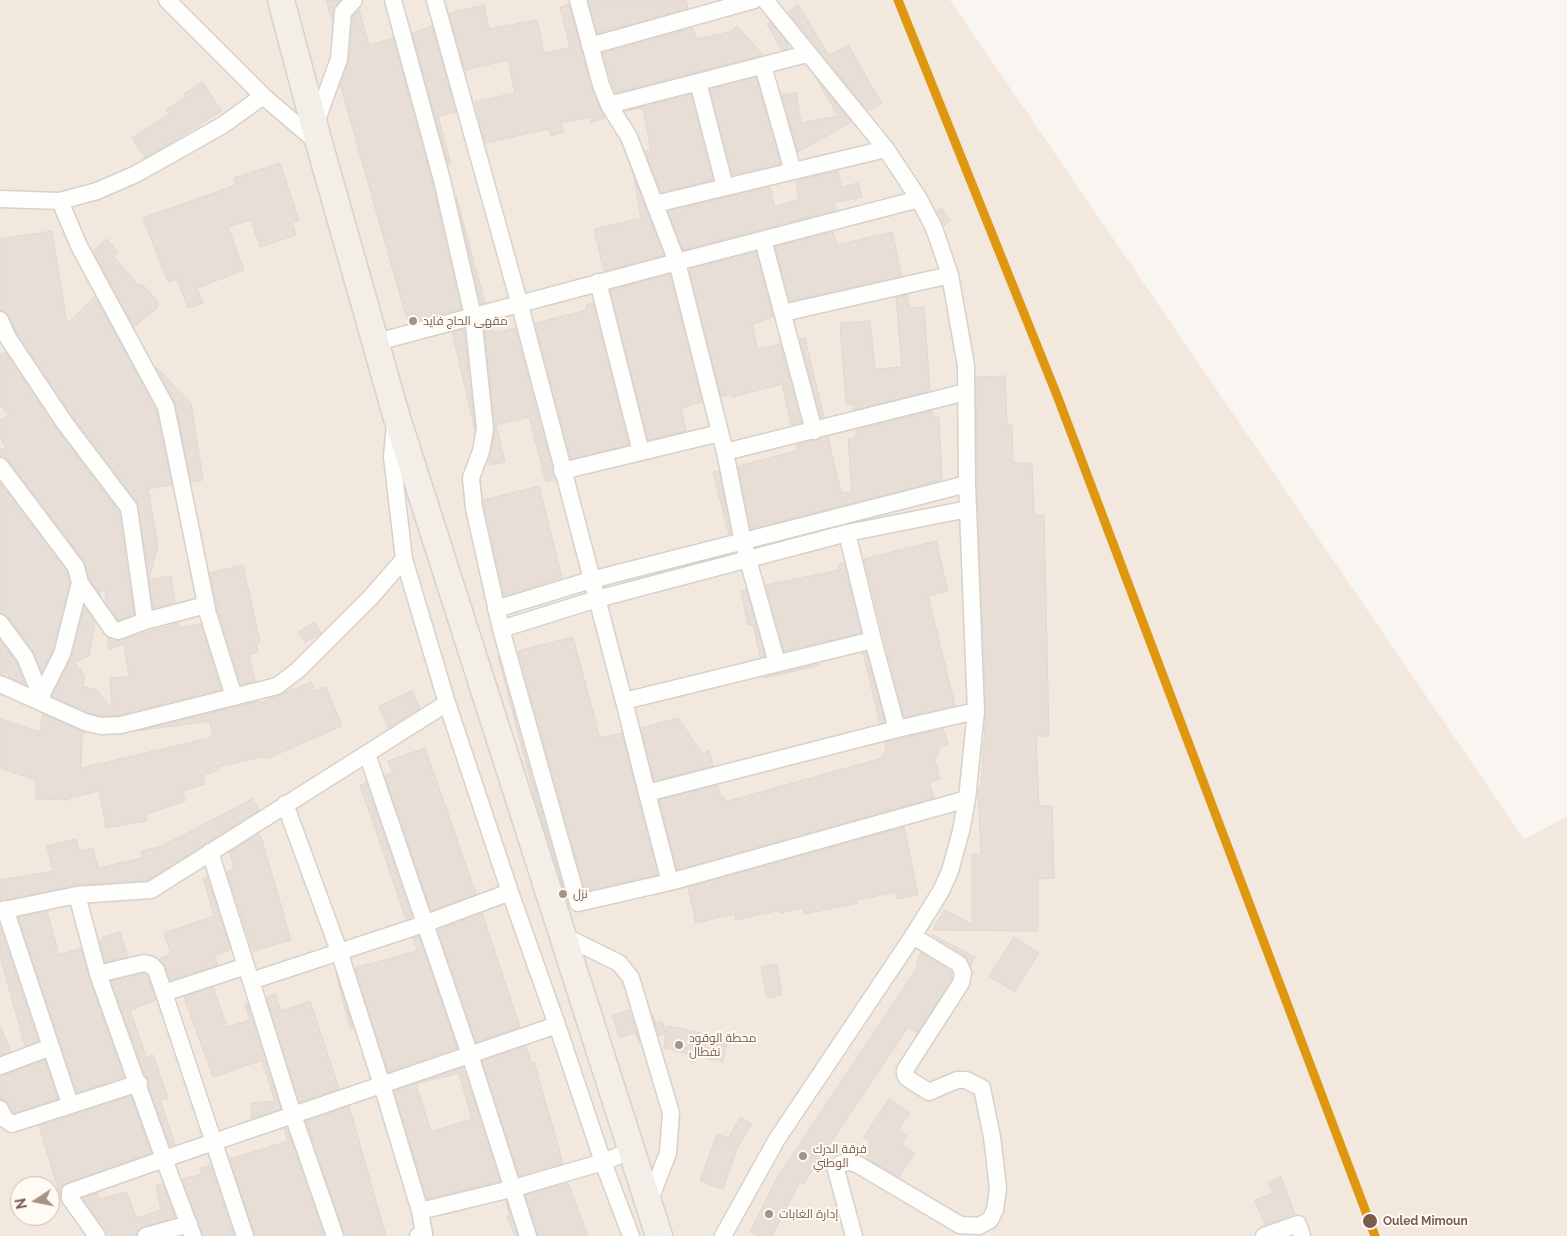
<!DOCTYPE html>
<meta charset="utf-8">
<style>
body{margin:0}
#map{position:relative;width:1567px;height:1236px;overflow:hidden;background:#f9f5f0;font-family:Raleway,sans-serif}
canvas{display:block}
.north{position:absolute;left:10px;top:1176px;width:50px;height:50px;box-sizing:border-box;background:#fffaf3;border:1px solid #cabbb1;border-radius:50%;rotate:259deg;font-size:14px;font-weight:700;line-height:20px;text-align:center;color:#7a5c4d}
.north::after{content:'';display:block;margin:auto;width:18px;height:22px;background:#a69286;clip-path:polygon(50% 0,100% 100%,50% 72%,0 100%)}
</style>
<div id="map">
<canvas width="1567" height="1236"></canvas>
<div class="north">N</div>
</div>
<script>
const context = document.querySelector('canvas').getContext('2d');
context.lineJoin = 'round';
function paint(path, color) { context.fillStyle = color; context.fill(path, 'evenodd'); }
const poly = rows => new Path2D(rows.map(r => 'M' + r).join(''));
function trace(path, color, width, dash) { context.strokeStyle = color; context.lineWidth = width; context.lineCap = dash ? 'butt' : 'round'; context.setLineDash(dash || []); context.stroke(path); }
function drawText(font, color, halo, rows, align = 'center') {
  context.font = font + ' Raleway,Cairo,sans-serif'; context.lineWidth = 4; context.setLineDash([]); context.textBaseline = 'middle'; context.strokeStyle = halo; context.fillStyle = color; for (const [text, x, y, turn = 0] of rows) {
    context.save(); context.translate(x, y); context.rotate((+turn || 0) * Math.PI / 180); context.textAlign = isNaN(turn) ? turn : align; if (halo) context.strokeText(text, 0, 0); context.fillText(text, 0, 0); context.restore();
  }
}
paint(poly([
 [0,0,950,0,1524,839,1567,817,1567,1236,0,1236],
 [20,1186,50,1186,50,1216,20,1216]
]), '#f2e8de');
const building = poly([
 [326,0,340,0,333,11,332,20,326,0],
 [588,0,686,0,688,8,597,34,588,0],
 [569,4,591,88,605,118,591,122,590,117,561,123,564,132,551,136,549,129,485,143,475,102,515,93,508,60,465,70,449,13,484,5,489,29,537,20,544,53,570,48,560,7,569,4],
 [798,5,829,56,848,45,882,104,868,111,788,12,798,5],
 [359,10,369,45,393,38,432,182,461,309,408,323,340,84,349,60,353,16,359,10],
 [770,22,787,43,788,49,782,50,767,24,770,22],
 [432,26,456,112,438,116,451,164,448,165,412,33,432,26],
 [737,26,763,55,615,93,603,53,693,28,696,39,730,32,737,26],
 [756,77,780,163,777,165,780,164,732,175,710,89,756,77],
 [816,78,851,122,798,152,782,95,796,92,801,123,838,116,816,78],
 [202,82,222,111,145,158,132,138,169,114,166,109,186,97,184,94,202,82],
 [691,94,713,180,661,192,645,151,651,150,643,108,625,111,691,94],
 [280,163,299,220,292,222,296,235,260,247,251,220,228,227,244,270,197,288,203,303,188,308,177,279,168,282,143,218,236,185,234,178,280,163],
 [838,171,841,187,858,183,862,197,834,203,836,210,683,250,668,211,770,187,775,207,799,199,796,181,838,171],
 [634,177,664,255,604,271,594,229,641,218,634,177],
 [456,196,485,303,481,304,456,196],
 [942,208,950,221,944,225,937,211,942,208],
 [52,231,67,324,95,296,156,410,172,485,148,489,158,546,149,579,137,502,72,416,17,333,9,316,0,310,0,239,52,231],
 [833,232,837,245,892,232,902,276,790,301,775,247,833,232],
 [107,239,118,253,114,257,138,285,143,285,158,302,158,307,134,327,93,251,107,239],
 [756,252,773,317,752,325,758,349,780,344,801,423,791,425,782,384,732,397,731,394,721,397,689,269,756,252],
 [670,274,702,402,681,408,686,431,648,440,610,290,670,274],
 [907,295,910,308,924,307,930,391,854,410,854,404,846,404,840,323,870,321,875,369,902,367,896,297,907,295],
 [593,303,629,445,571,459,535,323,587,310,586,305,593,303],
 [490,322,493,333,515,328,555,480,546,482,529,417,496,425,505,462,489,465,495,428,484,324,490,322],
 [464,329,475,429,475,430,452,332,464,329],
 [805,338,824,417,821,418,800,339,805,338],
 [6,353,56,428,119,512,134,614,118,620,106,602,105,591,101,591,100,595,89,579,84,561,8,460,0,456,0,450,6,447,0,437,0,420,9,415,0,406,0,354,6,353],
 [156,367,191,403,203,480,191,482,176,405,156,367],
 [1005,376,1007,425,1012,424,1013,463,1032,463,1034,515,1044,515,1049,736,1036,736,1039,806,1052,806,1054,878,1038,879,1038,931,933,930,944,910,972,924,972,854,981,854,978,788,981,784,986,711,977,484,976,377,1005,376],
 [932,411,933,418,939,417,942,480,751,529,738,466,797,451,796,445,828,437,841,493,852,492,848,439,856,437,856,430,932,411],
 [719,471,731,534,729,535,713,472,719,471],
 [0,483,67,571,70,583,53,650,42,672,33,651,8,617,0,613,0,483],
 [539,486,562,578,504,596,483,500,539,486],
 [936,541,948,591,928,596,955,706,904,717,864,559,936,541],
 [844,563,861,633,784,651,766,585,840,570,838,565,844,563],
 [243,565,260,642,256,643,258,652,249,654,255,681,241,685,218,612,210,573,243,565],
 [171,576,175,603,153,608,149,580,171,576],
 [746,589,765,656,760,657,753,624,748,625,741,591,746,589],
 [84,607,95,622,89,656,74,662,85,676,83,687,96,689,112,710,110,678,129,677,124,644,108,650,108,638,121,640,178,623,179,628,201,624,221,690,120,715,102,716,88,713,52,696,72,657,84,607],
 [314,622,321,633,305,643,298,632,314,622],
 [573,637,600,738,622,733,658,875,585,891,518,651,573,637],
 [0,640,16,662,25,684,9,677,8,672,0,674,0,640],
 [866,652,885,722,880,723,863,653,866,652],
 [498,656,564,891,535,798,498,656],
 [819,664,819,666,764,678,764,677,819,664],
 [311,682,315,691,326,687,342,726,266,759,265,756,218,767,219,770,203,775,205,784,182,791,185,801,146,814,147,821,106,828,99,791,69,798,69,800,36,799,36,780,0,768,0,719,40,732,43,714,86,733,82,733,81,768,213,737,210,721,137,731,259,701,260,703,311,682],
 [412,691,420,708,388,728,379,706,412,691],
 [678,718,703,755,709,750,713,766,654,781,641,728,678,718],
 [943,729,948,744,940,747,935,761,940,779,929,782,934,798,677,870,659,800,718,785,721,797,724,796,725,802,882,758,886,748,885,742,943,729],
 [425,748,476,894,431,911,385,776,393,773,388,761,425,748],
 [366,783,412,917,406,919,360,785,366,783],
 [252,799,259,810,148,880,75,885,0,901,0,880,53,871,47,846,76,839,79,851,93,848,98,868,142,858,141,851,159,847,182,836,252,799],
 [904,827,918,895,897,899,896,892,857,900,858,903,804,914,802,908,780,913,780,910,736,920,735,914,696,923,688,887,904,827],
 [258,834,262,840,291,940,253,951,227,872,234,869,230,852,258,834],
 [207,877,231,950,214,955,218,965,170,980,165,966,159,959,171,954,164,933,214,916,203,878,207,877],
 [47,911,59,955,81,948,89,977,124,1077,77,1093,18,917,47,911],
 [482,913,520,1027,476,1042,438,930,482,913],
 [0,926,38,1041,25,1046,0,956,0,926],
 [120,932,128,957,105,962,100,941,104,940,103,937,120,932],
 [931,934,975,957,971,966,964,955,931,934],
 [419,936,457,1048,388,1072,355,968,417,951,413,938,419,936],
 [1014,937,1039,953,1014,992,989,976,1014,937],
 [921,953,951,971,952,979,917,1033,908,1027,803,1184,800,1182,772,1236,758,1236,750,1232,777,1178,919,965,916,963,921,953],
 [777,964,782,995,767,998,761,967,777,964],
 [144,973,147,975,156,1000,130,1010,146,1057,153,1055,168,1098,160,1100,175,1145,170,1146,148,1086,148,1079,145,1075,111,981,144,973],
 [336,973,353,1028,350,1029,336,973],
 [213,987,227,1027,250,1020,245,1004,247,1003,281,1109,252,1118,251,1103,275,1101,262,1060,213,1077,184,997,213,987],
 [275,994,281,1011,310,1001,339,1089,299,1102,266,997,275,994],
 [629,1010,640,1043,639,1043,635,1032,620,1038,612,1016,629,1010],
 [652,1014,656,1023,662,1021,666,1033,668,1026,728,1039,723,1062,664,1048,666,1033,659,1036,652,1014],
 [0,1026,11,1051,0,1055,0,1026],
 [526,1046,531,1063,534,1062,563,1163,519,1176,482,1061,526,1046],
 [45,1060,58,1099,14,1113,6,1101,0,1099,0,1076,45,1060],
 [463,1067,500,1181,427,1199,394,1091,463,1067],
 [459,1073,472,1119,431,1132,416,1084,459,1073],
 [131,1096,151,1153,67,1183,62,1187,60,1195,39,1126,131,1096],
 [889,1099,910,1113,898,1130,907,1136,901,1144,915,1153,899,1177,867,1159,869,1157,864,1154,871,1142,864,1137,889,1099],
 [349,1106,386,1236,345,1236,306,1121,349,1106],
 [741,1117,752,1124,738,1146,723,1189,700,1181,717,1134,728,1138,741,1117],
 [287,1128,324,1236,255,1236,230,1159,288,1141,284,1129,287,1128],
 [211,1165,234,1236,203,1236,182,1179,202,1174,200,1168,211,1165],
 [1281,1177,1295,1214,1265,1225,1255,1200,1273,1193,1268,1182,1281,1177],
 [568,1183,588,1236,538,1236,525,1195,568,1183],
 [163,1184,175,1217,143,1227,139,1229,136,1236,107,1236,82,1198,98,1193,99,1199,127,1192,136,1218,161,1210,156,1185,163,1184],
 [506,1200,518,1236,515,1236,507,1217,509,1216,506,1200]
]);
paint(building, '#e6ded7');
trace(building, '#e2d8d2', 1);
const minor = poly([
 [167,0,263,96,317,142],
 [393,0,442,180,473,316,485,429,481,451,471,478,474,508,501,629,578,903,670,882],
 [435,0,519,302,624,701],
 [590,46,754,0],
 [763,66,793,171],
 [698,82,725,187],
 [609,105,807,54],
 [315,125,339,59,343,12,354,0],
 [0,199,60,201,97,191,136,174,223,125,263,96],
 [60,201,79,246,166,407,208,614,234,697],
 [655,204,886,149],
 [763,240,814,431],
 [598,282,641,452],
 [783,313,950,275],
 [0,320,8,338,64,422,129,508,145,621],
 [377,342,677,262,629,137,609,105,601,85,578,0],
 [725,452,966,392],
 [0,466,76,567,80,583,62,654,41,696],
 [562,471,720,433],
 [847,533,873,640],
 [404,559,447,703],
 [80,583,112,629,118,631,145,621,206,605],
 [496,609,591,580,967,484],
 [0,623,25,657,43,701],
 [501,629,597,599,847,533,968,509],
 [777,663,743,542,725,452,677,262,919,199],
 [0,684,85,722,101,726,121,725,277,686,298,670,371,597,404,559,392,457,395,425],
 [897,729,976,711],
 [367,754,470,1055,528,1236],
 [647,793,897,729,873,640,624,701,647,793,670,882,967,799],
 [285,804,339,951,382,1085,420,1211,424,1234,418,1236],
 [210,852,246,966],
 [510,892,557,1025,164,1159,98,974,144,963,151,965,156,970,164,993,246,966,251,981,424,924,510,892],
 [77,895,151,890,447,703,510,892],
 [5,909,70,1104],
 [0,911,77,895,98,974],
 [564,936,619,963,631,978,671,1113,668,1153,649,1202],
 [251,981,293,1115,335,1236],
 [164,993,245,1236],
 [0,1066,51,1047],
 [0,1109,5,1119,12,1124,139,1083],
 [420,1211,511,1189,603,1162,557,1025],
 [97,1236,70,1198,70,1192,164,1159,193,1236],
 [146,1236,189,1224],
 [631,1236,603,1162,633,1150],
 [723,1236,777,1139,913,936,941,891,950,871,961,831,967,799,976,711,967,484,966,366,950,275,934,228,919,199,886,149,765,0],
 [854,1236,836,1170,840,1164,849,1162,857,1164,960,1225,979,1226,990,1220,995,1210,998,1188,992,1137,982,1088,966,1080,957,1080,929,1092,907,1078,905,1074,905,1070,961,983,963,973,959,964,913,936],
 [1264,1236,1298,1224,1302,1236]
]);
const primary = poly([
 [281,0,319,143,396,415,659,1236]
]);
trace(minor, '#d7d1cb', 19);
trace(primary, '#dad1cc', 29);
trace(minor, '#fefefd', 16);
trace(primary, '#f3eee8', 26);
trace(poly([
 [898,0,1058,398,1375,1236]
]), '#de970f', 9);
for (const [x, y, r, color] of [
 [413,321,5,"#a69286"],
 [563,894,5,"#a69286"],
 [679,1045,5,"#a69286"],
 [803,1156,5,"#a69286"],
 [769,1214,5,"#a69286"],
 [1370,1221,8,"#7a5c4d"]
]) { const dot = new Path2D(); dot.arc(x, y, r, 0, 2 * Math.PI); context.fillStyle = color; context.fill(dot); trace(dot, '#fffaf3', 2); }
drawText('12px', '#7a5c4d', '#fffaf3', [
 ["مقهى الحاج فايد",423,321],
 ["نزل",573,894],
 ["محطة الوقود",689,1038],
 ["نفطال",689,1052],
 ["فرقة الدرك",813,1149],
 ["الوطني",813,1163],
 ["إدارة الغابات",779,1214]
], 'left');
drawText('bold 12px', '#7a5c4d', '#fffaf3', [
 ["Ouled Mimoun",1383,1221]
], 'left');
</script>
